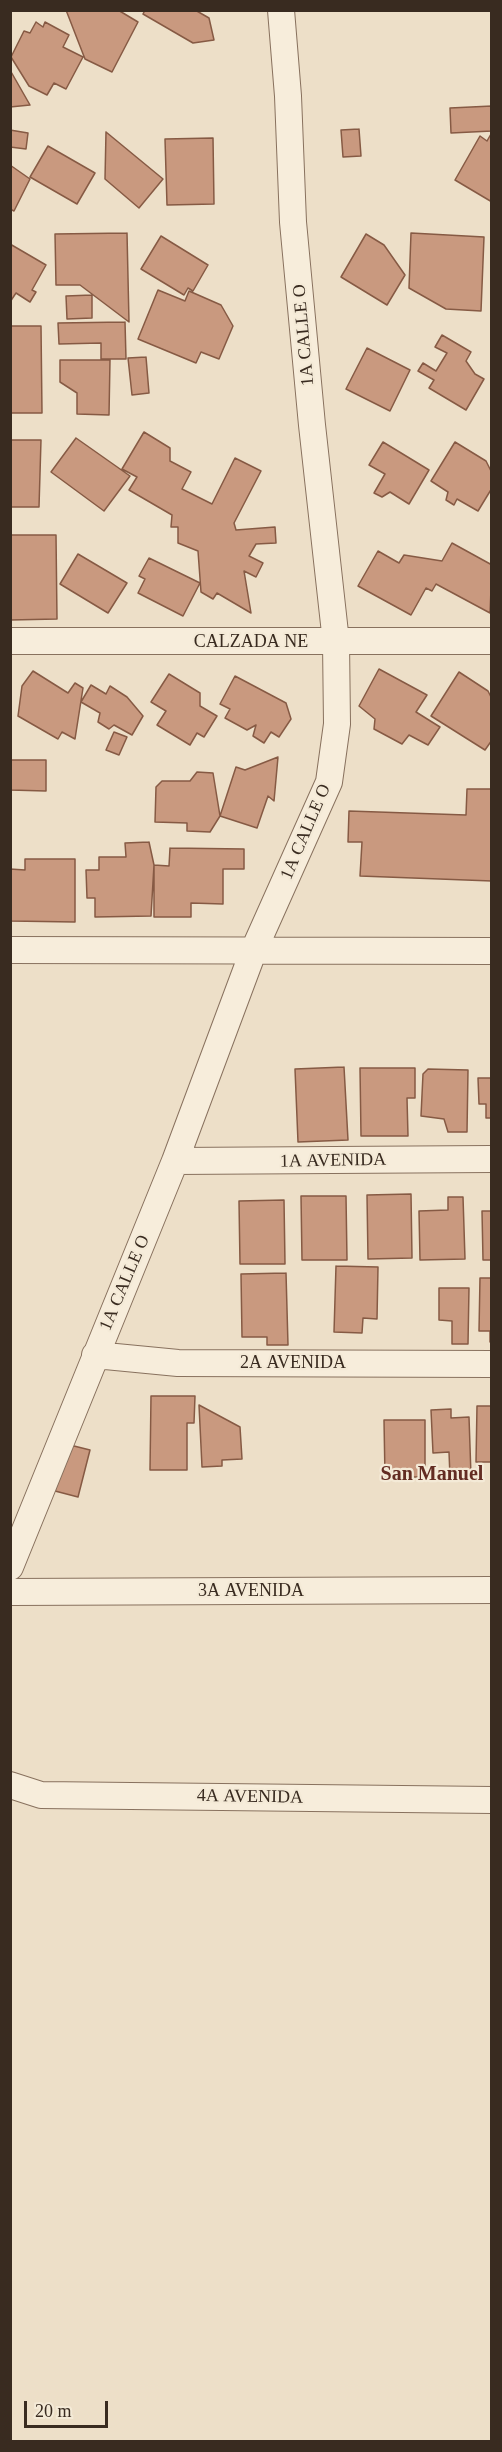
<!DOCTYPE html>
<style>
body{margin:0}
#map{position:relative;width:502px;height:2452px;overflow:hidden;background:#eddfc8;font-family:Georgia,serif}
canvas{display:block}
.frame{position:absolute;inset:0;border:12px solid #392b20;pointer-events:none}
.scale{position:absolute;left:24px;top:2401px;width:84px;height:27px;box-sizing:border-box;border:3px solid #392b20;border-top:0;padding-left:8px;font-size:18px;line-height:21px;white-space:nowrap;color:#392b20;-webkit-text-stroke:4px #f4ead7;paint-order:stroke}
</style>
<div id="map">
<canvas width="502" height="2452"></canvas>
<div class="frame"></div>
<div class="scale">20 m</div>
</div>
<script>
const context = document.querySelector('canvas').getContext('2d');
context.lineJoin = 'round';
function paint(path, color) { context.fillStyle = color; context.fill(path, 'evenodd'); }
const poly = rows => new Path2D(rows.map(r => 'M' + r).join(''));
function trace(path, color, width, dash) { context.strokeStyle = color; context.lineWidth = width; context.lineCap = dash ? 'butt' : 'round'; context.setLineDash(dash || []); context.stroke(path); }
function drawText(font, color, halo, rows, align = 'center') {
  context.font = font + ' Georgia,serif'; context.lineWidth = 4.5; context.setLineDash([]); context.textBaseline = 'middle'; context.strokeStyle = halo; context.fillStyle = color; for (const [text, x, y, turn = 0] of rows) {
    context.save(); context.translate(x, y); context.rotate((+turn || 0) * Math.PI / 180); context.textAlign = isNaN(turn) ? turn : align; if (halo) context.strokeText(text, 0, 0); context.fillText(text, 0, 0); context.restore();
  }
}
const building = poly([
 [66,10,118,10,138,22,112,72,85,59,66,10],
 [145,10,195,10,209,18,214,40,193,43,143,14,145,10],
 [36,22,43,27,45,22,69,35,63,47,83,57,66,89,54,83,47,95,29,86,11,57,24,31,30,33,36,22],
 [10,70,30,105,10,107,10,70],
 [492,106,492,131,451,133,450,108,492,106],
 [359,129,361,156,343,157,341,130,359,129],
 [10,130,28,133,26,149,10,147,10,130],
 [106,132,163,179,139,208,105,179,106,132],
 [491,134,492,134,492,202,455,180,480,136,487,141,491,134],
 [213,138,214,204,167,205,165,139,213,138],
 [48,146,95,173,77,204,30,177,48,146],
 [10,165,30,179,14,211,10,209,10,165],
 [127,233,129,322,80,285,56,285,55,234,127,233],
 [411,233,484,237,481,311,446,309,409,288,411,233],
 [366,234,384,245,405,275,387,305,341,277,366,234],
 [161,236,208,265,193,291,188,288,184,295,141,269,161,236],
 [10,244,46,265,32,290,36,292,30,302,16,293,10,302,10,244],
 [158,290,185,301,189,291,221,305,233,326,219,359,201,352,196,363,138,339,158,290],
 [92,295,92,318,67,319,66,296,92,295],
 [125,322,126,359,101,359,101,343,59,344,58,323,125,322],
 [10,326,41,326,42,413,10,413,10,326],
 [442,335,471,352,466,361,475,374,484,379,466,410,429,388,434,380,418,371,423,363,436,371,447,353,435,347,442,335],
 [367,348,410,370,390,411,346,389,367,348],
 [146,357,149,393,132,395,128,358,146,357],
 [60,360,110,360,109,415,77,414,77,393,60,382,60,360],
 [144,432,170,448,170,461,191,472,182,489,212,504,235,458,261,471,234,523,236,530,275,527,276,543,256,544,249,556,263,563,256,577,244,571,251,613,217,593,213,599,201,592,198,551,178,543,178,527,171,527,172,515,129,490,137,477,122,469,144,432],
 [76,438,130,476,104,511,51,472,76,438],
 [10,440,41,440,39,507,10,507,10,440],
 [383,442,429,470,409,504,390,492,382,497,374,493,385,474,369,465,383,442],
 [455,442,486,461,492,473,492,488,478,511,457,499,454,505,446,500,448,492,431,481,455,442],
 [10,535,56,535,57,619,10,620,10,535],
 [452,543,492,565,490,613,436,584,432,591,426,588,411,615,358,586,378,551,399,563,404,555,442,561,452,543],
 [78,554,127,583,108,613,60,584,78,554],
 [149,558,200,583,183,616,138,593,145,579,139,576,149,558],
 [379,669,427,695,416,712,440,727,428,745,409,735,402,744,374,729,375,719,359,706,379,669],
 [33,671,68,693,75,683,83,688,75,739,62,732,58,739,18,716,22,686,33,671],
 [459,672,488,691,492,699,492,740,485,750,431,716,459,672],
 [169,674,200,693,200,706,217,716,204,737,197,733,190,745,157,725,166,711,151,702,169,674],
 [235,676,286,703,291,719,279,737,271,732,264,743,253,736,256,725,247,730,225,718,230,709,220,704,235,676],
 [91,685,106,694,110,686,127,697,143,716,132,735,114,725,109,729,98,722,100,713,81,702,91,685],
 [114,732,127,737,119,755,106,750,114,732],
 [278,757,274,801,268,796,257,828,220,816,236,767,245,770,278,757],
 [10,760,46,760,46,791,10,790,10,760],
 [197,772,213,773,220,816,210,832,187,831,187,823,155,822,156,787,162,781,190,781,197,772],
 [467,789,492,789,492,881,360,876,362,842,348,842,349,811,466,815,467,789],
 [149,842,154,865,151,916,95,917,95,898,87,898,86,870,99,870,99,857,126,857,125,843,149,842],
 [170,848,244,849,244,869,223,869,223,904,191,903,191,917,154,917,154,865,169,866,170,848],
 [25,859,75,859,75,922,10,921,10,869,25,870,25,859],
 [344,1067,348,1140,298,1142,295,1069,344,1067],
 [360,1068,415,1068,415,1098,407,1098,408,1136,361,1136,360,1068],
 [428,1069,468,1070,467,1132,448,1132,444,1119,421,1116,423,1074,428,1069],
 [491,1070,492,1118,486,1118,486,1104,479,1104,478,1078,491,1078,491,1070],
 [411,1194,412,1258,368,1259,367,1195,411,1194],
 [301,1196,346,1196,347,1260,302,1260,301,1196],
 [448,1197,463,1197,465,1259,420,1260,419,1211,448,1210,448,1197],
 [284,1200,285,1264,240,1264,239,1201,284,1200],
 [482,1211,492,1211,492,1260,483,1260,482,1211],
 [336,1266,378,1267,377,1319,363,1318,362,1333,334,1332,336,1266],
 [286,1273,288,1345,267,1345,267,1337,242,1337,241,1274,286,1273],
 [480,1278,492,1278,492,1342,490,1342,490,1331,479,1331,480,1278],
 [439,1288,469,1288,468,1344,452,1344,452,1321,439,1320,439,1288],
 [151,1396,195,1396,194,1423,187,1423,187,1470,150,1470,151,1396],
 [199,1405,240,1427,242,1459,222,1460,222,1466,202,1467,199,1405],
 [477,1406,492,1406,492,1462,476,1462,477,1406],
 [451,1409,451,1418,469,1417,471,1476,450,1477,449,1452,433,1453,431,1410,451,1409],
 [384,1420,425,1420,425,1477,385,1477,384,1420],
 [66,1444,90,1450,78,1497,55,1491,66,1444]
]);
paint(building, '#c9997f');
trace(building, '#865a44', 1.5);
const street = poly([
 [10,641,492,641],
 [10,950,492,951],
 [175,1161,492,1159],
 [95,1355,178,1363,492,1364],
 [10,1567,175,1161,253,952,329,782,337,724,336,642,312,425,293,222,288,96,281,10],
 [10,1592,492,1590],
 [10,1785,41,1795,492,1800]
]);
trace(street, '#88715e', 28);
trace(street, '#f7eddb', 26);
drawText('18px', '#392b20', '#f4ead7', [
 ["1A CALLE O",304,335,-95],
 ["CALZADA NE",251,642],
 ["1A CALLE O",306,832,-67],
 ["1A AVENIDA",333,1161,-1],
 ["1A CALLE O",125,1283,-67],
 ["2A AVENIDA",293,1363],
 ["3A AVENIDA",251,1591],
 ["4A AVENIDA",250,1797,1]
]);
drawText('bold 20px', '#632c22', '#f4ead7', [
 ["San Manuel",432,1475]
]);
</script>
